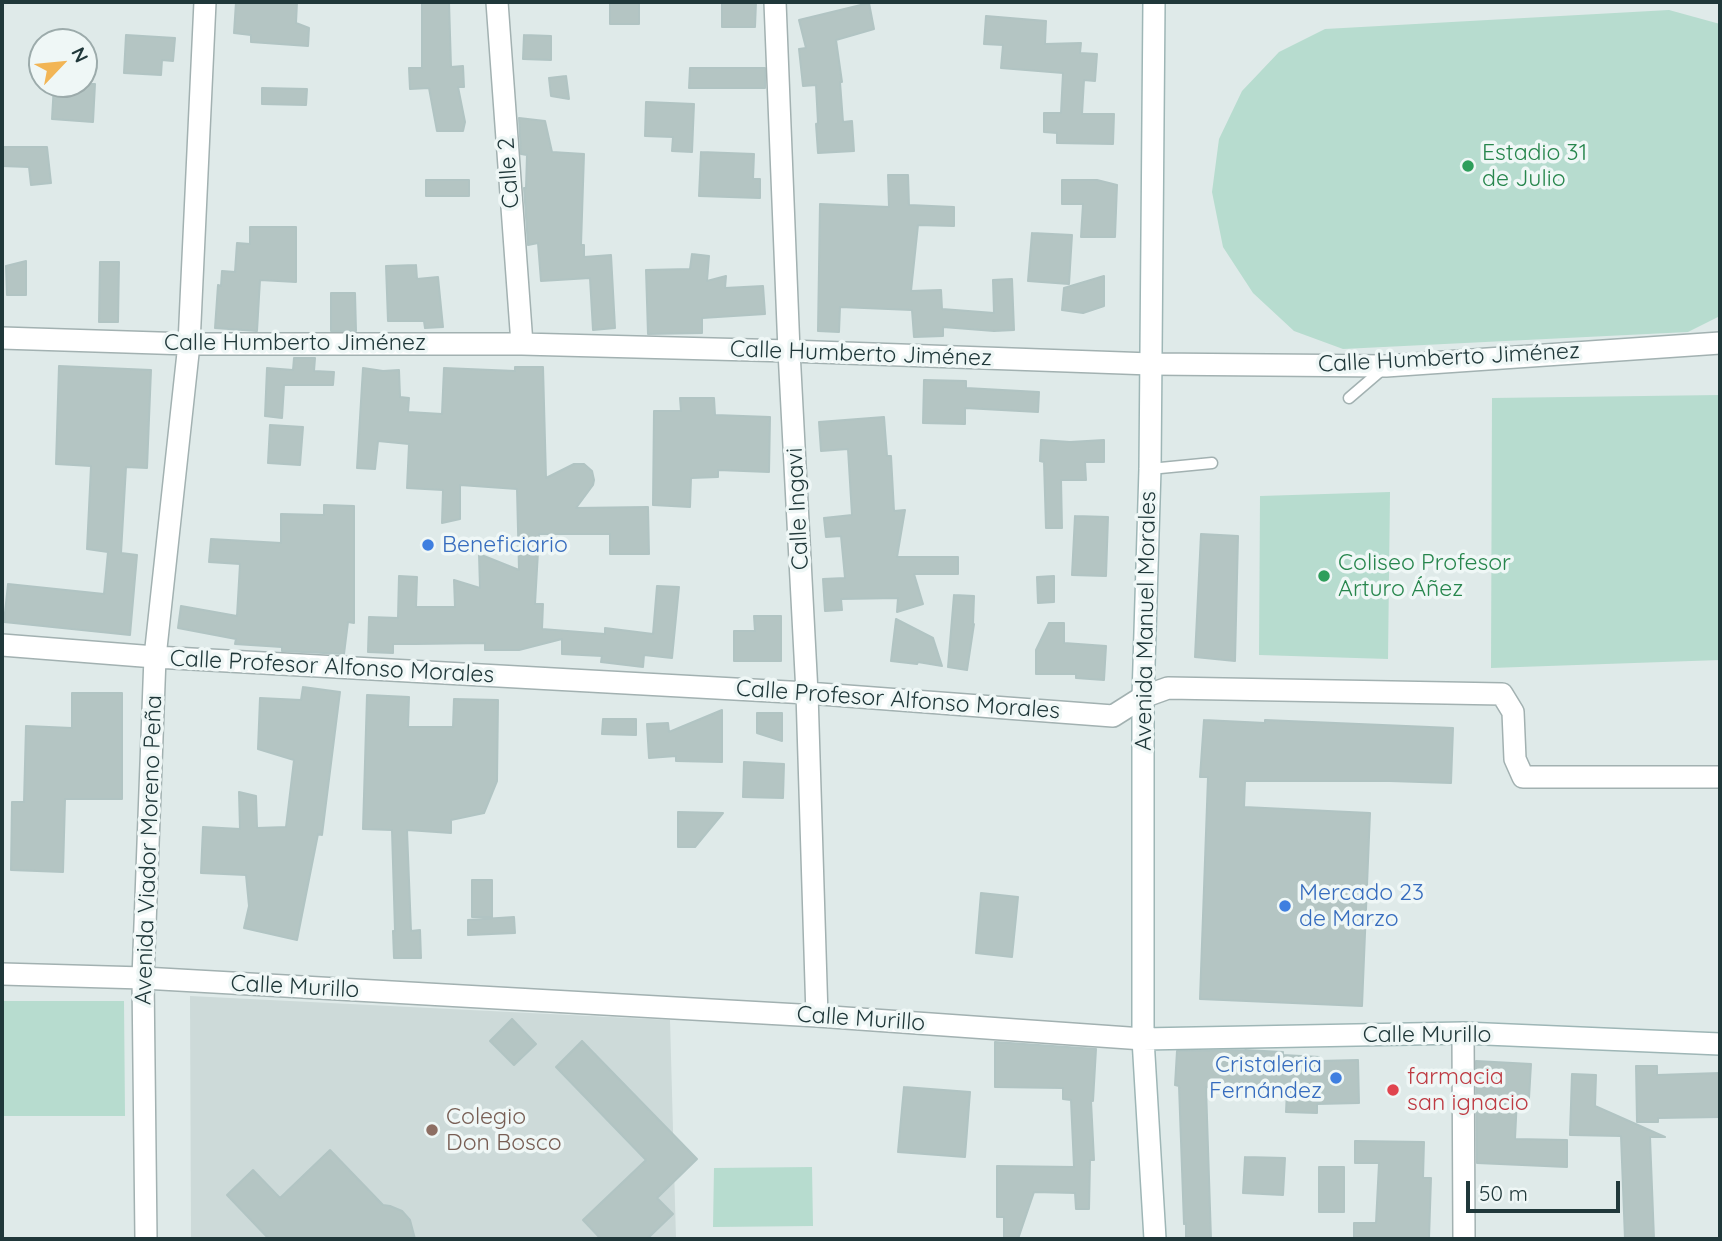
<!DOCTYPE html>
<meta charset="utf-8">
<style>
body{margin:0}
#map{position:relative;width:1722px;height:1241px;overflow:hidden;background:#dfeae9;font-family:Quicksand,sans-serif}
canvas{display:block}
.frame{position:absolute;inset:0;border:4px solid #20383a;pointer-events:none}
.north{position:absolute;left:28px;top:28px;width:70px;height:70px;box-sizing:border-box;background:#eff7f6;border:2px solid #9cabab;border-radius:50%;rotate:64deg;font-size:19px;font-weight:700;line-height:28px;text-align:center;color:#20383a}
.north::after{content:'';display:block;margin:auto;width:24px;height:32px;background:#f2b555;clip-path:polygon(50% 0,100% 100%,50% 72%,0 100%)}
.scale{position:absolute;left:1466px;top:1181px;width:154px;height:32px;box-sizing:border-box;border:4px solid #20383a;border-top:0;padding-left:9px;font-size:21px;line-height:24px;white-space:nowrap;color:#20383a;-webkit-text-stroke:5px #eff7f6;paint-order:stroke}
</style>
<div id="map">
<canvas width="1722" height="1241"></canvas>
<div class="frame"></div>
<div class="north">N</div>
<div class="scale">50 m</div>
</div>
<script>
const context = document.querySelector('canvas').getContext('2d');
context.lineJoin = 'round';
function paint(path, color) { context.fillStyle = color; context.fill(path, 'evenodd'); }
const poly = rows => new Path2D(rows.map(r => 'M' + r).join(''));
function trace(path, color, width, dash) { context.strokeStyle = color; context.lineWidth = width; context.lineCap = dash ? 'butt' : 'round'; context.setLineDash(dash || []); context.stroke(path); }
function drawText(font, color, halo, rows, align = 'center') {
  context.font = font + ' Quicksand,sans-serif'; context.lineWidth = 7; context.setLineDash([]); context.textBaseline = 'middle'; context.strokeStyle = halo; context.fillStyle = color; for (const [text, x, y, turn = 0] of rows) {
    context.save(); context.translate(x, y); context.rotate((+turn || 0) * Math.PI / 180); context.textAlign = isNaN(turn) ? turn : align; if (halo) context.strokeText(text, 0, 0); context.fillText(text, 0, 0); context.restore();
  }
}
paint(poly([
 [190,996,670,1020,676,1239,191,1239]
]), '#cddad9');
paint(poly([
 [1669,10,1720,24,1720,316,1688,332,1343,349,1294,331,1253,293,1223,247,1212,192,1219,139,1242,91,1279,52,1325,29],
 [1720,395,1720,660,1491,668,1492,398],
 [1390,492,1388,659,1259,655,1260,496],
 [2,1001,124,1001,125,1116,2,1116],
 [812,1167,813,1226,713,1227,714,1168]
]), '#b7dccf');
const building = poly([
 [236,2,297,2,296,23,309,28,308,46,251,42,251,35,234,33,236,2],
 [422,2,449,2,451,67,463,66,464,87,458,87,465,122,463,131,437,131,429,88,410,89,409,68,422,68,422,2],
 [610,2,639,2,639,24,610,24,610,2],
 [722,2,756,2,755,27,722,27,722,2],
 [869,3,874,29,836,40,842,82,840,82,843,122,852,121,854,151,818,153,816,124,818,123,816,85,803,86,799,49,806,48,799,20,869,3],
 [986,16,1046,21,1045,44,1081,43,1080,53,1097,54,1095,81,1084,80,1082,114,1114,114,1113,144,1057,143,1057,133,1044,132,1044,113,1061,113,1063,73,1001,68,1003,45,984,44,986,16],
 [126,35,175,38,173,61,162,60,161,75,124,73,126,35],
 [524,35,551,36,551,60,523,59,524,35],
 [690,68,765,68,765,88,689,88,690,68],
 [566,76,569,99,551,96,549,78,566,76],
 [54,84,95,84,93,122,52,119,54,84],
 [262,88,307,89,306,105,262,104,262,88],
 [646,102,694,104,692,152,672,151,673,137,645,136,646,102],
 [519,118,545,121,552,152,584,154,581,245,584,245,584,257,611,255,615,328,593,330,590,278,541,281,538,243,528,245,524,188,526,188,527,155,521,154,519,118],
 [2,147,47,147,51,183,31,185,29,167,2,166,2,147],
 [701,152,754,154,753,179,760,179,760,198,699,196,701,152],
 [888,175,908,175,909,205,954,207,954,226,918,225,911,291,941,290,942,309,994,313,993,280,1012,279,1014,330,994,331,943,327,943,336,914,337,912,310,840,307,839,332,818,331,820,204,889,207,888,175],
 [426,180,469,180,469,196,426,196,426,180],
 [1062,180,1097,180,1117,185,1115,237,1081,237,1083,204,1062,204,1062,180],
 [250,227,296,227,296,282,260,280,257,331,215,328,218,285,221,286,222,271,235,272,237,243,250,244,250,227],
 [1032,233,1072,235,1069,284,1028,281,1032,233],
 [692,254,709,256,707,281,726,276,725,288,763,286,765,314,702,318,702,333,648,334,646,270,690,269,692,254],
 [26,261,26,295,7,295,6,266,26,261],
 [100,262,119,262,118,322,99,322,100,262],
 [416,265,417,279,438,277,443,327,425,328,424,321,388,321,386,266,416,265],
 [1104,276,1104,306,1083,313,1062,310,1064,288,1104,276],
 [331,293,355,293,356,331,331,331,331,293],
 [294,358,315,358,314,371,334,372,333,385,284,385,282,418,265,416,267,368,293,370,294,358],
 [59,366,151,370,147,468,126,467,121,553,137,555,130,635,4,622,8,584,104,594,108,552,87,549,91,466,56,464,59,366],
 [515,367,543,367,546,478,574,464,584,464,592,471,594,480,593,485,576,508,648,507,649,554,610,554,610,534,539,534,535,604,543,604,542,629,605,634,605,628,653,634,657,586,679,587,672,658,644,655,643,667,601,662,602,656,562,654,562,639,519,650,485,650,485,643,415,644,393,644,393,653,368,652,369,617,398,618,399,576,417,577,416,607,455,607,454,580,480,588,479,554,519,570,517,489,460,485,460,519,442,523,443,490,407,488,409,444,378,441,375,469,357,468,363,368,383,371,399,370,400,397,409,398,408,412,442,414,444,368,515,371,515,367],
 [924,380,966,381,966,388,1039,392,1038,412,965,408,965,424,923,423,924,380],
 [680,398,714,398,715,415,770,417,769,472,718,470,718,477,691,478,690,507,653,505,654,411,681,411,680,398],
 [884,417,887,456,891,456,894,511,905,510,897,557,958,557,958,574,914,574,923,604,897,612,898,598,841,599,842,610,825,611,823,579,845,578,841,536,826,537,824,518,852,515,848,449,821,451,819,422,884,417],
 [270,425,303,427,300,465,268,463,270,425],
 [1041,440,1070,442,1104,440,1104,462,1085,462,1086,480,1061,480,1062,528,1046,528,1044,462,1040,461,1041,440],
 [324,505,354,506,354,623,348,622,344,654,282,651,282,647,235,644,236,639,178,628,181,606,237,616,240,564,209,562,211,539,281,543,281,514,324,515,324,505],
 [1075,516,1108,517,1106,576,1072,575,1075,516],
 [1201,534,1238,536,1235,661,1195,657,1201,534],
 [1054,576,1054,602,1038,603,1037,577,1054,576],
 [954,595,974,596,973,624,974,624,967,670,948,667,954,595],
 [754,616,781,616,781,661,734,661,734,631,755,631,754,616],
 [896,619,933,638,942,666,918,662,917,664,891,661,896,619],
 [1049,623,1064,623,1064,643,1106,646,1104,680,1076,678,1076,674,1036,674,1036,650,1049,623],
 [303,687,340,692,322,835,318,834,297,940,244,928,249,906,246,875,201,873,203,827,240,829,239,792,256,796,257,828,286,827,294,760,258,749,260,698,301,700,303,687],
 [72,693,122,693,122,799,65,799,63,872,11,870,12,802,24,802,26,726,72,728,72,693],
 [367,695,409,697,408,727,453,727,454,699,498,700,497,781,484,813,451,820,451,833,407,830,411,931,420,930,421,958,394,958,393,931,395,931,392,830,363,829,367,695],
 [722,710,722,762,676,761,676,756,649,758,647,724,668,723,669,732,722,710],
 [757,713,782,713,782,741,757,733,757,713],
 [603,719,636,719,636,735,602,734,603,719],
 [1204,720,1265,723,1265,720,1453,728,1451,783,1390,781,1245,781,1244,807,1370,813,1362,1006,1200,999,1208,777,1200,777,1204,720],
 [744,762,784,764,783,798,743,797,744,762],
 [678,812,723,813,695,847,678,847,678,812],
 [472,880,492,880,492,917,472,917,472,880],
 [981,893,1018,897,1012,957,976,953,981,893],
 [514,917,515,933,468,935,468,920,514,917],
 [512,1019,536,1044,514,1065,490,1041,512,1019],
 [582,1041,697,1159,657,1198,673,1214,647,1239,601,1239,583,1220,646,1160,556,1067,582,1041],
 [995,1042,1096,1049,1093,1101,1091,1101,1094,1160,1090,1160,1089,1209,1076,1209,1075,1193,1034,1192,1018,1239,1004,1239,1004,1217,997,1217,997,1166,1074,1167,1071,1100,1063,1099,1063,1088,995,1087,995,1042],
 [1245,1050,1283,1052,1283,1055,1319,1057,1319,1061,1358,1060,1359,1103,1317,1104,1317,1113,1286,1112,1287,1091,1206,1087,1211,1239,1186,1239,1186,1223,1184,1224,1179,1086,1175,1085,1177,1051,1245,1050],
 [1476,1061,1531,1064,1529,1098,1517,1098,1515,1139,1567,1140,1567,1167,1477,1163,1476,1061],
 [1636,1066,1657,1066,1657,1075,1720,1073,1720,1117,1658,1118,1658,1122,1637,1122,1636,1066],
 [1572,1074,1596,1075,1595,1106,1665,1137,1650,1137,1654,1239,1625,1239,1621,1136,1570,1135,1572,1074],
 [904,1087,970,1092,965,1157,898,1152,904,1087],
 [1355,1141,1424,1142,1423,1178,1431,1178,1429,1239,1354,1239,1354,1223,1376,1223,1379,1163,1355,1163,1355,1141],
 [330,1150,383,1205,390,1206,402,1211,410,1220,415,1239,269,1239,227,1195,253,1170,280,1198,330,1150],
 [1245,1157,1285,1158,1283,1195,1243,1193,1245,1157],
 [1319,1167,1344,1167,1344,1212,1319,1212,1319,1167]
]);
paint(building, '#b4c5c3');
trace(building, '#b1c4c3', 2);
const lane = poly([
 [1349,398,1384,368],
 [1150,469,1212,463]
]);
const street = poly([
 [497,2,522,344],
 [775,2,789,351,807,693,817,1016],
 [2,338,189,344,522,344,789,351,1151,364,1386,366,1720,343],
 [2,645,155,657,807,693,1113,716,1143,697,1168,688,1502,694,1513,712,1515,759,1523,777,1720,777],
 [2,974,143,978,817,1016,1143,1039],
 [1463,1033,1464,1239],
 [146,1239,143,978,155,657,189,344,205,2]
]);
const secondary = poly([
 [1154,2,1150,469,1143,697,1143,1039,1155,1239],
 [1143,1039,1463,1033,1720,1044]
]);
trace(lane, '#a2b1b1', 13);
trace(street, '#a2b1b1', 24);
trace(secondary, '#9eb6b6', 24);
trace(lane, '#fff', 10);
trace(street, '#fff', 21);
trace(secondary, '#fff', 21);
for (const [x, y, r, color] of [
 [1468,166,7,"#2e9e5b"],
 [428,545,7,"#3f7fe0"],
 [1324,576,7,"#2e9e5b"],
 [1285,906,7,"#3f7fe0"],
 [1336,1078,7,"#3f7fe0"],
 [1393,1090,7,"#e0444e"],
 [432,1130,7,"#8d6e63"]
]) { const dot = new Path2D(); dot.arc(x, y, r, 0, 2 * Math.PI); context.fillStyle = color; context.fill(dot); trace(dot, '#eff7f6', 2.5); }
drawText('23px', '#27864d', '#eff7f6', [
 ["Estadio 31",1482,153],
 ["de Julio",1482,179],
 ["Coliseo Profesor",1338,563],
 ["Arturo Áñez",1338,589]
], 'left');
drawText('23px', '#20383a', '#eff7f6', [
 ["Calle 2",509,173,-94],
 ["Calle Humberto Jiménez",295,343],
 ["Calle Humberto Jiménez",861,354,2],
 ["Calle Humberto Jiménez",1449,358,-3],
 ["Calle Ingavi",798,509,-93],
 ["Avenida Manuel Morales",1146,621,-89],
 ["Calle Profesor Alfonso Morales",332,667,3],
 ["Calle Profesor Alfonso Morales",898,700,4],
 ["Avenida Viador Moreno Peña",149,850,-88],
 ["Calle Murillo",295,987,3],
 ["Calle Murillo",861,1019,4],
 ["Calle Murillo",1427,1035]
]);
drawText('23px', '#366cbe', '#eff7f6', [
 ["Beneficiario",442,545],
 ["Mercado 23",1299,893],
 ["de Marzo",1299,919],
 ["Cristaleria",1322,1065,"right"],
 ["Fernández",1322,1091,"right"]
], 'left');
drawText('23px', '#be3a42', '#eff7f6', [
 ["farmacia",1407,1077],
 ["san ignacio",1407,1103]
], 'left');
drawText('23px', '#785e54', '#eff7f6', [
 ["Colegio",446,1117],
 ["Don Bosco",446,1143]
], 'left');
</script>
